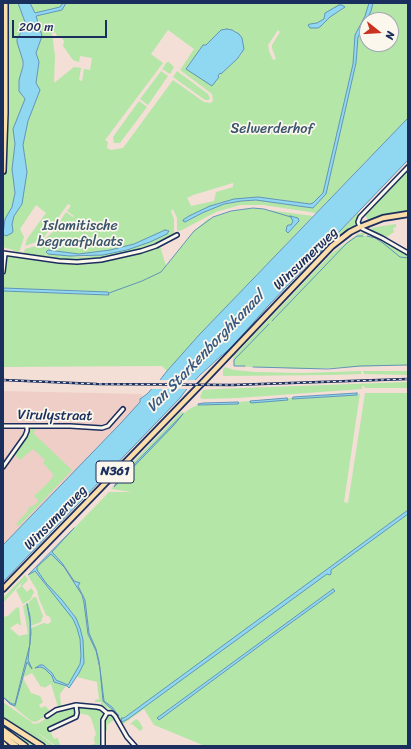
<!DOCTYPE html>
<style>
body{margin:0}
#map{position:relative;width:411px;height:749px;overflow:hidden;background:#f4dfd7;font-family:Sriracha,sans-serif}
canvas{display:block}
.frame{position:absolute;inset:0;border:4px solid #1b2f5e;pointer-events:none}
.north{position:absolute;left:359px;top:12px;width:40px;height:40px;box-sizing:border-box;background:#fbf7ec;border:1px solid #a1a7b3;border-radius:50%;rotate:107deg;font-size:11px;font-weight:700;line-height:16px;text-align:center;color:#1b2f5e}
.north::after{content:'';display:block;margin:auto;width:14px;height:18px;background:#c8321e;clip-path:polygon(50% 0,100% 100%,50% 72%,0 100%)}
.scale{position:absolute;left:12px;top:20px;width:95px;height:18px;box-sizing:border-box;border:2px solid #1b2f5e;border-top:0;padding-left:5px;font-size:12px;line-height:14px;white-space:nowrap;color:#1b2f5e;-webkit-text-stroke:3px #fbf7ec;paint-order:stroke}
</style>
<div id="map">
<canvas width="411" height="749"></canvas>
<div class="frame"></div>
<div class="north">N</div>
<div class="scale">200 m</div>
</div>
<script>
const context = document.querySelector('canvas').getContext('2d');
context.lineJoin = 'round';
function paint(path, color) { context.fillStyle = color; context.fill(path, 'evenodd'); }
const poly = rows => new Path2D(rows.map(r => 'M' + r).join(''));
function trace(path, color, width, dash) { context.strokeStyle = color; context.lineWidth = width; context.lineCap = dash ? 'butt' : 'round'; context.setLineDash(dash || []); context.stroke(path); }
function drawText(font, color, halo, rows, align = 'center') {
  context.font = font + ' Sriracha,sans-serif'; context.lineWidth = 3.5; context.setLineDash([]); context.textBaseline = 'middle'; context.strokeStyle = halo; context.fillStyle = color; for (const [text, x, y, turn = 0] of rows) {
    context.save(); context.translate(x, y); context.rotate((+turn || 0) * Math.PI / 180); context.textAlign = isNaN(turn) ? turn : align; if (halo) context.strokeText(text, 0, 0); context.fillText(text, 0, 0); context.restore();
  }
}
paint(poly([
 [3,391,142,394,141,403,3,548]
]), '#efcec8');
paint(poly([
 [7,3,18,3,25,22,24,27,17,39,23,61,19,87,22,96,25,99,13,129,15,144,12,169,15,193,12,207,5,219,3,229],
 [30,3,63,3,60,7,35,13],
 [66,3,369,3,365,16,357,31,354,43,353,64,323,193,313,203,310,204,258,197,227,201,218,203,189,216,183,221,185,222,212,208,224,204,241,201,256,200,313,208,326,194,356,63,358,37,367,20,373,3,408,3,408,118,316,213,263,205,240,205,216,212,180,231,177,230,177,218,173,209,171,211,174,219,174,235,148,247,123,255,93,260,72,261,25,256,23,254,25,249,36,246,53,232,66,212,73,217,74,216,67,211,71,206,68,204,44,237,36,242,25,246,27,239,46,213,36,205,20,229,24,237,19,253,13,250,3,247,3,234,6,236,14,216,22,203,27,172,23,145,28,121,40,90,36,83,39,62,36,53,42,36,36,16,62,10],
 [343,9,330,17,325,22,318,28,313,27,310,24,317,23,324,19,324,15],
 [367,20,391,20,391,44,367,44],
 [227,29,236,31,242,54,238,58,218,76,186,69,203,45,206,45,221,30],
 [168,30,194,49,180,70,212,94,213,100,211,103,204,102,173,80,123,148,111,150,107,148,108,142,105,140,163,63,151,54],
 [278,30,280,32,272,45,272,48,276,59,273,60,269,51,268,45],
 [55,32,57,36,62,38,64,41,63,46,73,60,79,62,80,56,92,58,90,70,84,69,82,81,79,80,81,68,74,67,54,83,55,56,52,33],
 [233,183,233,187,216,192,214,201,191,206,187,198,193,195],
 [165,230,168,230,169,232,167,234,150,242,118,252,83,257,46,254,48,250,79,254,110,250,134,244],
 [167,62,169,62,174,67,170,74,162,69],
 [161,71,168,76,148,105,140,99],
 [177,71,208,94,210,98,209,100,205,100,173,77],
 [139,101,147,107,120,143,114,143,113,137],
 [408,170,408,212,368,221,365,214],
 [253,208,313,216,199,335,167,371,162,366,3,367,3,291,107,295,108,292,3,288,6,256,51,263,74,265,92,264,127,257,160,246,166,266,194,231,208,219,231,211],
 [359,212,356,225,343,234,333,243,325,246],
 [396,224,396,227,393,228,394,232,385,238,372,231,372,228,376,227],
 [362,233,367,233,362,236,369,236,381,242,383,241,408,256,408,365,303,369,234,366,233,360,234,356,332,253,358,234],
 [225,367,234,370,256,372,303,373,361,371,361,374,330,375,223,376,223,369],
 [363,371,408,371,408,375,364,374],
 [408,382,408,388,365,388,364,386,362,386,362,389,238,398,202,399,200,397,203,390,216,389],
 [360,393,344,502,348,503,365,393,408,393,408,510,156,695,124,718,121,718,123,722,128,719,275,611,327,574,330,575,331,574,331,570,408,514,408,746,205,746,154,725,144,709,122,725,114,713,105,710,109,709,107,707,105,709,101,706,101,702,95,702,95,700,99,699,97,682,77,677,83,665,84,658,83,640,78,623,73,613,46,583,37,570,37,567,49,554,52,554,61,564,80,592,84,603,88,634,95,650,97,658,102,683,103,701,113,709,118,716,112,707,104,701,99,661,96,649,89,633,85,600,78,586,80,583,74,581,58,558,52,553,52,551,109,492,132,492,111,489,183,415,115,484,115,481,181,412,184,413,191,408,198,405,238,404,239,402,250,401,251,403,288,400,288,398,292,398,294,399,357,395],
 [333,589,334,591,159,720,157,718],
 [32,428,37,428,33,433,72,470,19,526,16,524,27,512,29,507,31,507,37,503,38,500,34,496,48,483,54,475,43,463,45,460,33,449,20,460,15,455,15,452],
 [34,571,69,612,73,619,79,634,81,656,79,667,68,685,56,680,52,673,43,665,40,665,35,668,36,669,41,667,45,669,52,676,53,681,66,686,60,694,61,706,58,707,51,684,44,688,43,686,41,687,32,673,24,677,24,680,31,693,40,696,43,702,39,705,41,708,45,706,50,711,45,716,36,722,31,721,3,698,3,617,8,616,16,608,19,607,21,625,19,625,18,623,10,628,19,636,28,634,23,606,24,605,27,604,29,614,30,636,31,628,44,623,48,624,51,622,50,617,46,615,39,599,37,590,28,576],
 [25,575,28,580,22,586,27,592,31,588,34,592,30,600,23,604,16,590,21,586,21,584,26,578,3,603,3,598],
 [34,597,36,597,43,616,41,622,31,626,30,616,27,604],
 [3,702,34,724,39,723,58,711,73,707,76,712,74,716,58,723,49,729,54,739,58,738,60,746,56,746,33,729,54,746,44,746,29,736,26,732,3,718],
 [82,706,100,709,103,711,102,719,102,746,86,746,95,744,94,738,96,734,91,718,88,715,78,713,77,708,78,707],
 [108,715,112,716,116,720,112,721,107,725,107,731,105,731,105,719],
 [136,719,139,721,143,728,140,731,132,724,131,725,130,724],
 [3,724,25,737,39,746,30,746,3,726]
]), '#b3e6a7');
const water = poly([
 [18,3,30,3,35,13,60,7,63,3,66,3,62,10,36,16,42,36,36,53,39,62,36,83,40,90,28,121,23,145,27,172,22,204,14,216,12,224,13,231,12,233,6,236,3,234,5,219,12,207,15,193,12,169,15,144,13,129,25,99,19,91,19,80,23,66,23,61,17,42,17,39,24,27,25,22,18,3],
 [369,3,373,3,371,11,358,37,356,63,326,194,313,208,256,200,241,201,224,204,202,213,185,222,183,221,183,220,189,216,210,206,234,199,258,197,310,204,313,203,323,193,353,64,355,35,365,16,369,3],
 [339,5,342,5,345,7,330,17,321,26,318,28,310,28,308,25,310,24,317,23,324,19,325,13,339,5],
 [227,29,232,30,239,34,242,38,244,49,238,58,221,74,220,73,218,76,219,77,212,86,186,69,203,45,206,45,221,30,227,29],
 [408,118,408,160,268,306,230,349,221,356,200,375,186,390,180,398,3,582,3,545,120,424,140,402,140,399,147,394,160,380,167,371,199,335,408,118],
 [290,216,298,218,299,221,288,233,286,231,287,226,288,225,291,225,293,221,290,216],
 [165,230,169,231,167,234,150,242,127,250,103,255,70,256,48,254,46,252,48,250,79,254,110,250,134,244,165,230],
 [3,288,108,292,109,295,3,291,3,288],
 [357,393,357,395,292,399,293,397,357,393],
 [287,398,288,400,251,403,250,402,250,401,287,398],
 [238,402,239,403,238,404,198,405,198,404,203,403,238,402],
 [183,414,174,425,114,487,116,483,183,414],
 [408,510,408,514,331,570,331,574,330,575,327,574,128,719,122,722,121,718,124,718,408,510],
 [74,528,52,552,62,563,74,581,80,583,78,586,85,600,89,633,96,649,99,661,104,701,112,707,119,716,103,701,100,669,96,651,88,634,84,603,82,595,64,567,51,554,37,567,37,570,46,583,62,600,76,618,80,628,83,640,84,663,79,673,69,688,67,686,54,682,52,676,45,669,41,667,35,668,40,665,43,665,52,673,56,680,68,685,80,664,81,656,80,639,77,628,73,619,35,571,28,575,74,528],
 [333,589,335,591,281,630,159,720,157,718,333,589],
 [27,604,30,616,31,633,28,660,32,669,27,662,15,706,10,704,3,697,12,704,15,704,30,644,30,622,27,604]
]);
paint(water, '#90d8f1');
trace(water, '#6194b6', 1);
paint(poly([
 [157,380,198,380,190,389,149,389]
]), '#f4dfd7');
trace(poly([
 [367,236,375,238,383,243,400,257,408,258],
 [109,293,142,281,161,272,194,231,213,217,231,211,253,208,264,209,291,217],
 [272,321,347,243,357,236,363,236],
 [245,366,234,366,234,360,269,324],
 [253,367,328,369,360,366,408,365]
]), '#6194b6', 1);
const minor = poly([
 [408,167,360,217,358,222,360,227,363,229,382,238,408,253],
 [3,253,59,261,77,262,101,260,141,251,156,246,177,235],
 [3,272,5,254],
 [3,426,70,426,102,428,108,426,123,409],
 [3,467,25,436,27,431,27,426],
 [107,713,112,713,115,716,127,737,135,746],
 [47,716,56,710,76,705,97,707,101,708,107,713],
 [50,729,76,717,77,713,76,705],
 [103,746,103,720,107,713]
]);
const primary = poly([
 [3,589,205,380,332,246,350,232,360,227,383,218,408,214]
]);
const trunk = poly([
 [3,171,5,113,5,3],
 [3,721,42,746],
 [3,730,25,746],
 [3,736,16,746],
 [3,744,5,746]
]);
trace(minor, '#1b2f5e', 6);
trace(primary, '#1b2f5e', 8);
trace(trunk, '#1b2f5e', 8);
trace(minor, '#fbf7ec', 3);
trace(primary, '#fbddab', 4.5);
trace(trunk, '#fbddab', 5);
const rail = poly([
 [3,380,97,384,232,385,408,379]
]);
trace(rail, '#1b2f5e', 2.5);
trace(rail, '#fbf7ec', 1, [3]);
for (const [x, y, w] of [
 [115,472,38]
]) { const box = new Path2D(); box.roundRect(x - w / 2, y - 11, w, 22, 3); context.fillStyle = '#fbf7ec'; context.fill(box); trace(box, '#1b2f5e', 1); }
drawText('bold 13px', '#1b2f5e', null, [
 ["N361",115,472]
]);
drawText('14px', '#39546d', '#fbf7ec', [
 ["Selwerderhof",272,129],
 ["Islamitische",80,226],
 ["begraafplaats",80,242]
]);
drawText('14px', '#1b2f5e', '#fbf7ec', [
 ["Winsumerweg",306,259,-44],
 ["Virulystraat",55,416,1],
 ["Winsumerweg",56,518,-46]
]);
drawText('italic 15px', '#385983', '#fbf7ec', [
 ["Van Starkenborghkanaal",206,352,-46]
]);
</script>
